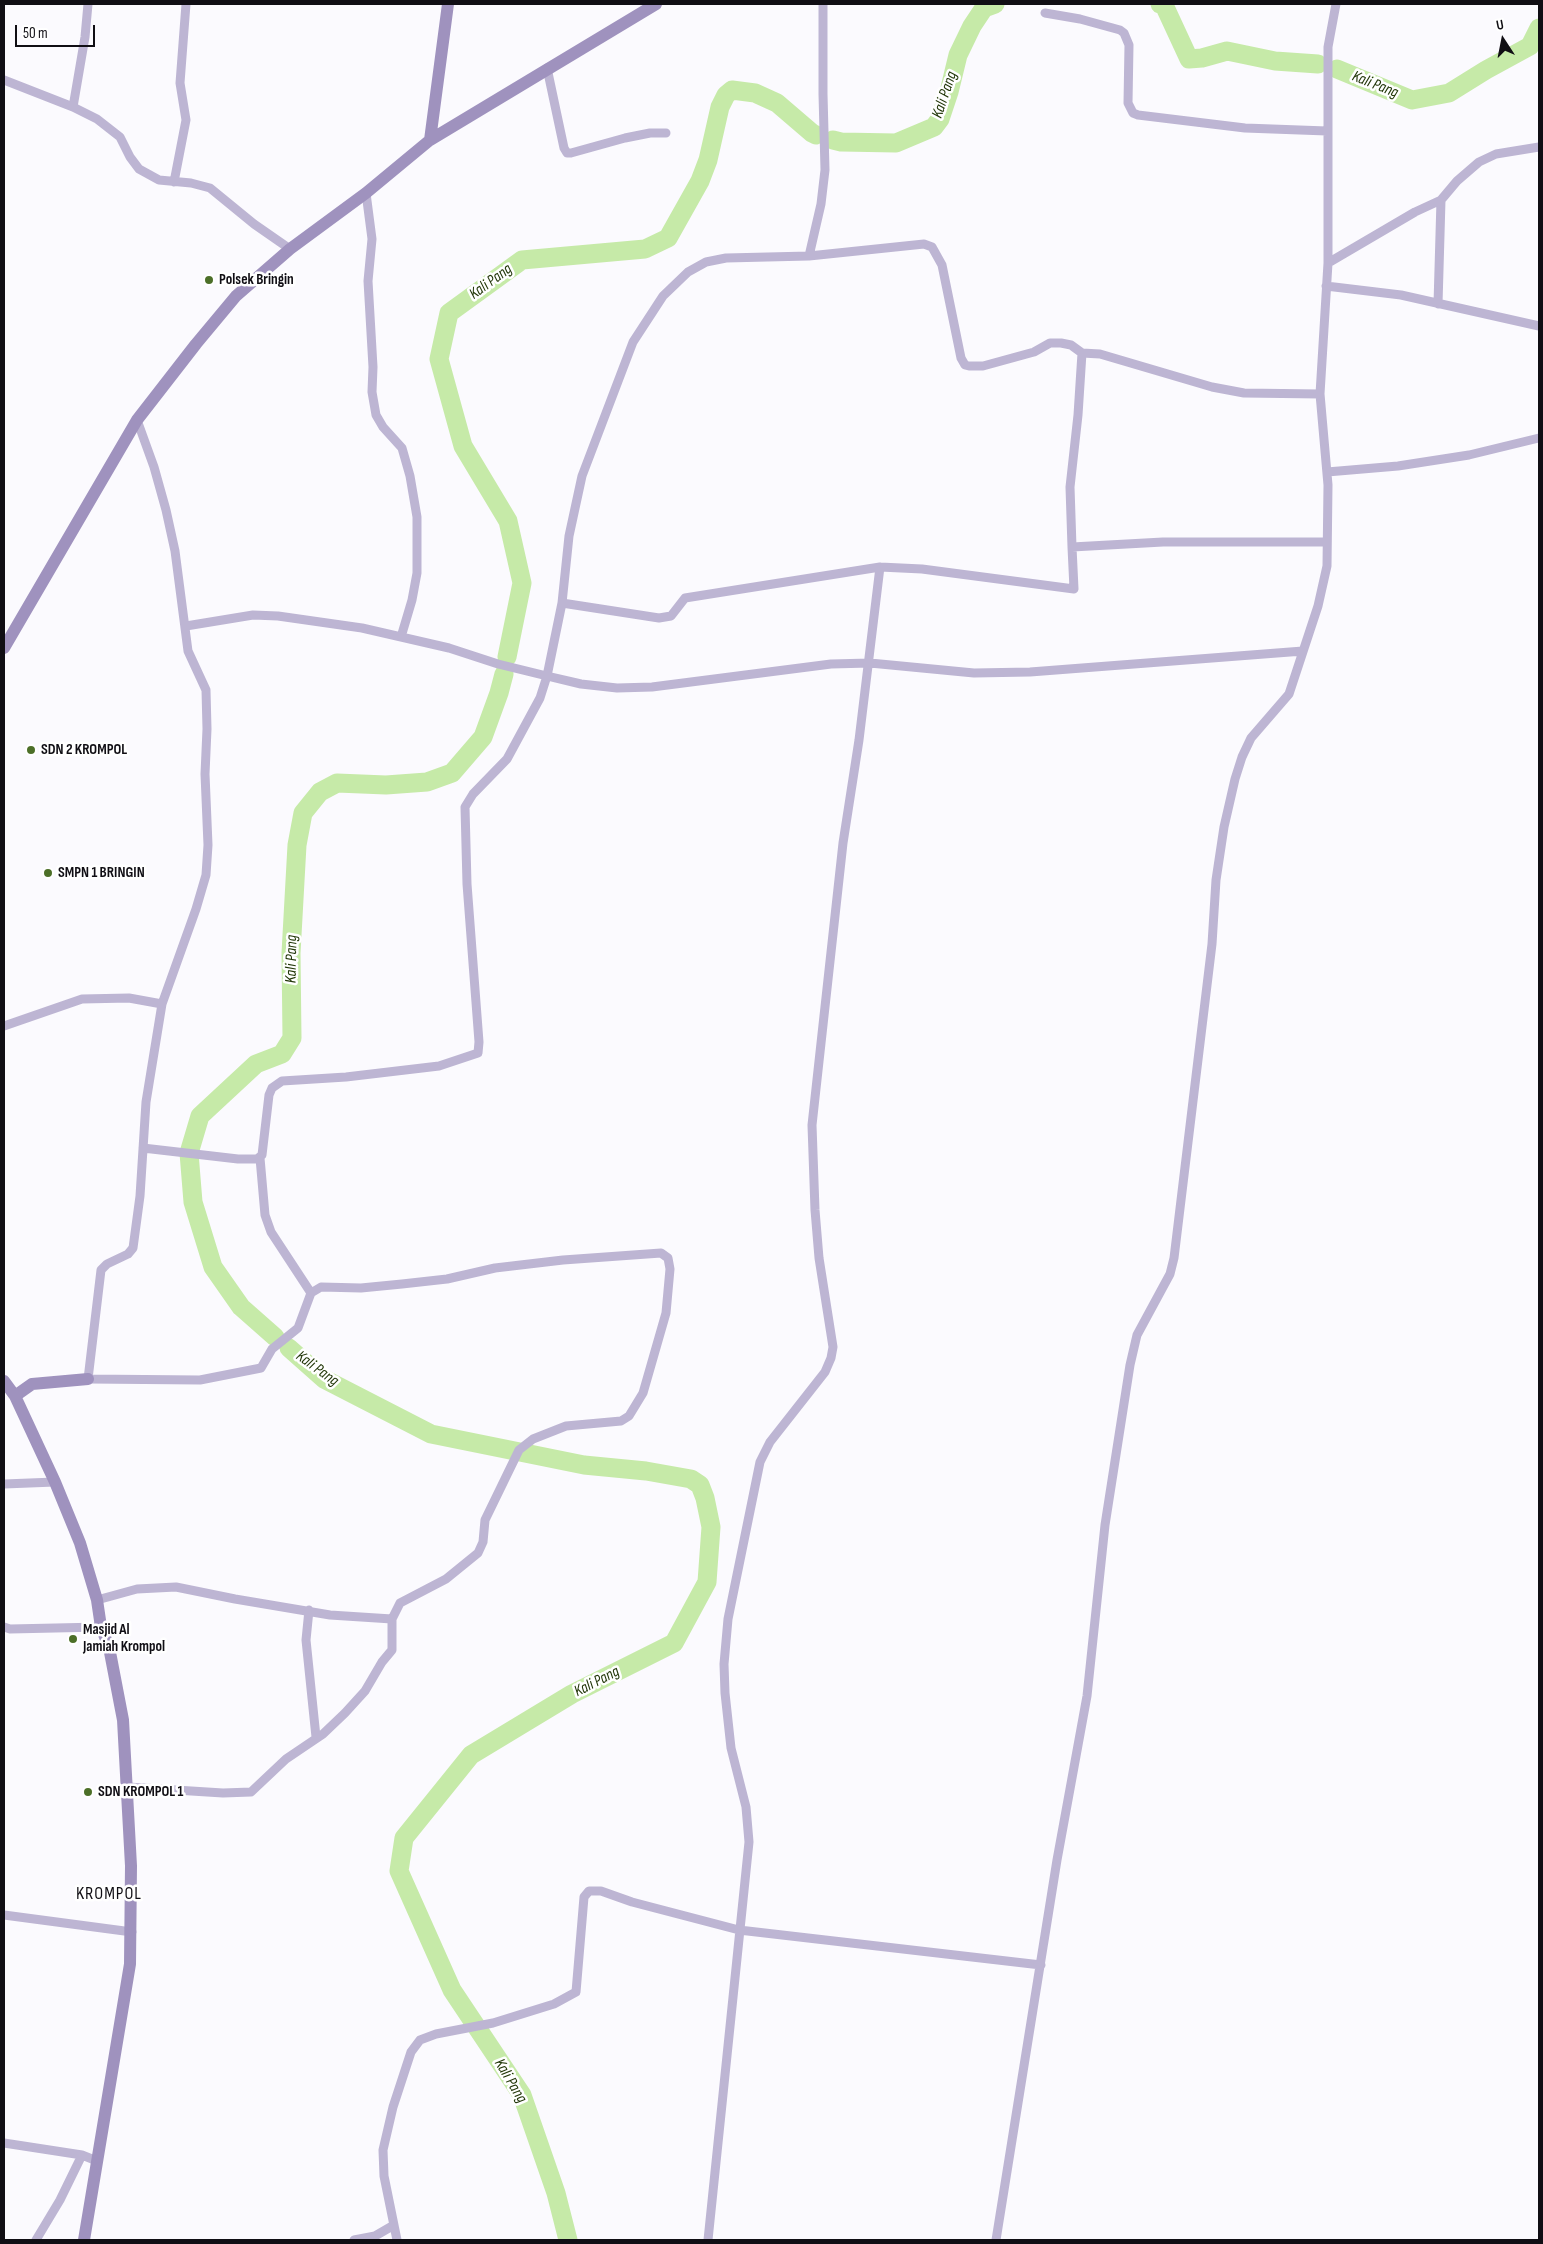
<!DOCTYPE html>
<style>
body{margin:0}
#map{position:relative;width:1543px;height:2244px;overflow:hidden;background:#fbfafe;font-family:"Sofia Sans Condensed",sans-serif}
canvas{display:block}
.frame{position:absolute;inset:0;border:5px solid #100e14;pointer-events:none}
.north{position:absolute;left:1478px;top:15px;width:50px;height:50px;-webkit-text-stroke:4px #fff;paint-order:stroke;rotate:349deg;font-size:14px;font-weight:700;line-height:20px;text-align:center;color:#100e14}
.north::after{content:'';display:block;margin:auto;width:18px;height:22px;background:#100e14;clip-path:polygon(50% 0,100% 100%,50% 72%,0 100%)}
.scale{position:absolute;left:15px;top:25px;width:80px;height:22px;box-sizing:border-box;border:2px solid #100e14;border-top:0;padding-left:6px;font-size:15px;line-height:18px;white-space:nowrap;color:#100e14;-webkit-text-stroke:4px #fff;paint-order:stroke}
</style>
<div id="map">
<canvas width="1543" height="2244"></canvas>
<div class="frame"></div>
<div class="north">U</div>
<div class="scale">50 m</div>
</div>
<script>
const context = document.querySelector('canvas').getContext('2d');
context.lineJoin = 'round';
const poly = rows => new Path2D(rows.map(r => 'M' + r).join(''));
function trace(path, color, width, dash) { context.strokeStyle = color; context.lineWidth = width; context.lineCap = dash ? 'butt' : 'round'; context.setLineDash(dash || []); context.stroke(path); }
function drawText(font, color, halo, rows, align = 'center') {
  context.font = font + ' "Sofia Sans Condensed",sans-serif'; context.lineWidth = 5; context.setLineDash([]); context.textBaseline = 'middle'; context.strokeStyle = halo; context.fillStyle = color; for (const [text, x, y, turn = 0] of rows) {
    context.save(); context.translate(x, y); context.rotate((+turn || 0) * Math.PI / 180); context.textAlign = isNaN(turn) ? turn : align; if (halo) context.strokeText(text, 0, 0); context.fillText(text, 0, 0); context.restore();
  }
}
trace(poly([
 [1160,4,1164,5,1189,59,1202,58,1227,51,1275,61,1318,64],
 [1337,69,1412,100,1449,93,1486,70,1530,46,1539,28],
 [833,140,841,142,896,143,934,127,940,119,949,92,958,55,972,26,984,8,995,4],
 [507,657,522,583,508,521,463,446,439,359,449,313,522,260,645,249,668,238,700,181,708,160,720,107,726,95,732,90,755,93,777,103,812,133,816,135],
 [275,1337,241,1307,213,1267,193,1202,189,1153,200,1116,256,1064,282,1054,292,1038,291,953,297,845,303,813,320,792,337,783,386,785,427,782,452,773,483,737,499,693,504,674],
 [289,1348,324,1379,431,1434,584,1465,646,1471,691,1479,700,1485,705,1498,711,1527,707,1582,674,1643,572,1694,471,1755,404,1838,399,1871,452,1990,522,2095,556,2193,568,2240]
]), '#c6eaa8', 19);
trace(poly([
 [1045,13,1080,19,1120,30,1124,33,1129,45,1128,103,1133,113,1138,115,1245,128,1327,131],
 [547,68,564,148,567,153,571,153,625,138,650,133,666,133],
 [4,80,73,107,97,119,120,137,130,157,139,169,159,180,191,183,210,188,254,224,290,249],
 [73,107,85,37,88,4],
 [174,182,186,120,180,83,186,4],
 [366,193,372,239,368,281,373,367,372,392,376,415,383,427,402,448,410,476,417,517,417,573,412,600,401,637],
 [809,256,821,204,825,170,823,94,823,4],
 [1328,263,1415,212,1441,200,1457,181,1479,162,1496,154,1539,147],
 [1326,286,1401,295,1539,326],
 [1438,304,1441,200],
 [1082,353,1078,415,1070,487,1072,547,1163,542,1326,542],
 [1327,472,1398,466,1469,455,1539,438],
 [562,603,659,618,671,616,685,598,880,567,922,569,1074,589,1072,547],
 [186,626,253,615,278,616,362,628,449,648,498,664,547,676,581,684,617,688,652,687,831,664,870,663,974,673,1030,672,1303,651],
 [4,1026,82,999,129,998,162,1004],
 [143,1148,238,1159,257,1159,262,1155,269,1095,272,1088,282,1081,346,1077,439,1066,478,1053,479,1042,467,884,465,807,473,794,507,759,540,698,547,676,562,603,569,536,582,476,633,342,663,296,688,272,706,262,726,258,809,256,924,244,932,247,942,265,961,358,965,365,969,366,983,366,1034,352,1050,343,1061,343,1071,345,1082,353,1100,354,1212,387,1244,393,1320,394],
 [260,1158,265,1215,271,1232,311,1293],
 [4,1484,55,1482],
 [97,1600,137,1589,176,1587,235,1599,330,1615,392,1619],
 [309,1610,306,1640,316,1737],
 [4,1627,10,1629,101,1627],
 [128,1787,223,1793,251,1792,286,1759,323,1734,345,1713,365,1691,382,1662,392,1650,392,1619,400,1603,446,1579,478,1553,483,1542,485,1520,519,1450,533,1439,566,1426,621,1421,629,1416,643,1393,666,1313,670,1269,668,1258,661,1253,563,1260,495,1268,447,1279,402,1284,361,1288,321,1287,311,1293,298,1328,272,1349,261,1368,200,1380,88,1379,101,1270,107,1264,128,1254,133,1248,140,1196,146,1102,162,1004,196,909,206,875,208,845,205,774,207,729,206,690,188,651,175,551,166,510,154,467,137,420],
 [4,1915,132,1932],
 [4,2143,82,2155,97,2161],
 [36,2240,60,2200,82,2155],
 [354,2240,375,2236,394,2225],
 [397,2240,384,2176,383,2150,393,2107,411,2052,420,2040,436,2034,493,2023,554,2004,576,1992,584,1897,589,1891,601,1891,632,1902,739,1930,1041,1965],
 [708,2240,749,1842,746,1807,731,1748,725,1693,724,1664,728,1619,760,1462,770,1442,825,1372,831,1358,833,1347,819,1258,815,1210,812,1125,843,843,859,740,880,567],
 [996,2240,1057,1860,1087,1696,1105,1525,1130,1365,1137,1335,1170,1274,1174,1258,1212,944,1216,880,1224,827,1235,779,1242,757,1251,738,1289,694,1318,606,1327,566,1328,485,1320,394,1328,263,1328,47,1336,4]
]), '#bdb5d3', 9);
trace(poly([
 [430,140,448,4],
 [4,648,137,420,196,344,236,296,290,249,366,193,430,140,656,4],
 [4,1381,15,1396,55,1482,80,1543,97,1600,101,1627,109,1647,123,1720,131,1866,130,1964,84,2240],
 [15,1396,32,1384,88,1379]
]), '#9f92be', 12);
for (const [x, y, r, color] of [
 [209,280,5,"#4c6f28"],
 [31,750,5,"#4c6f28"],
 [48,873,5,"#4c6f28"],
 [73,1639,5,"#4c6f28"],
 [88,1792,5,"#4c6f28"]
]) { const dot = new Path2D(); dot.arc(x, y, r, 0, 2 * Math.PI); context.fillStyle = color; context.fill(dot); trace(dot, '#fff', 2); }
drawText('bold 15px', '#100e14', '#fff', [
 ["Polsek Bringin",219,280],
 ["SDN 2 KROMPOL",41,750],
 ["SMPN 1 BRINGIN",58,873],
 ["Masjid Al",83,1630],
 ["Jamiah Krompol",83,1647],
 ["SDN KROMPOL 1",98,1792]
], 'left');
drawText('italic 16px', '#223709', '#fff', [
 ["Kali Pang",1375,85,22],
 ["Kali Pang",945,95,-71],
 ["Kali Pang",491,282,-36],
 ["Kali Pang",292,959,-89],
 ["Kali Pang",317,1369,36],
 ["Kali Pang",597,1682,-27],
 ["Kali Pang",510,2081,59]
]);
context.letterSpacing = '1px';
drawText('18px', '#100e14', '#fff', [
 ["KROMPOL",109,1894]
]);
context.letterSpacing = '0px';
</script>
